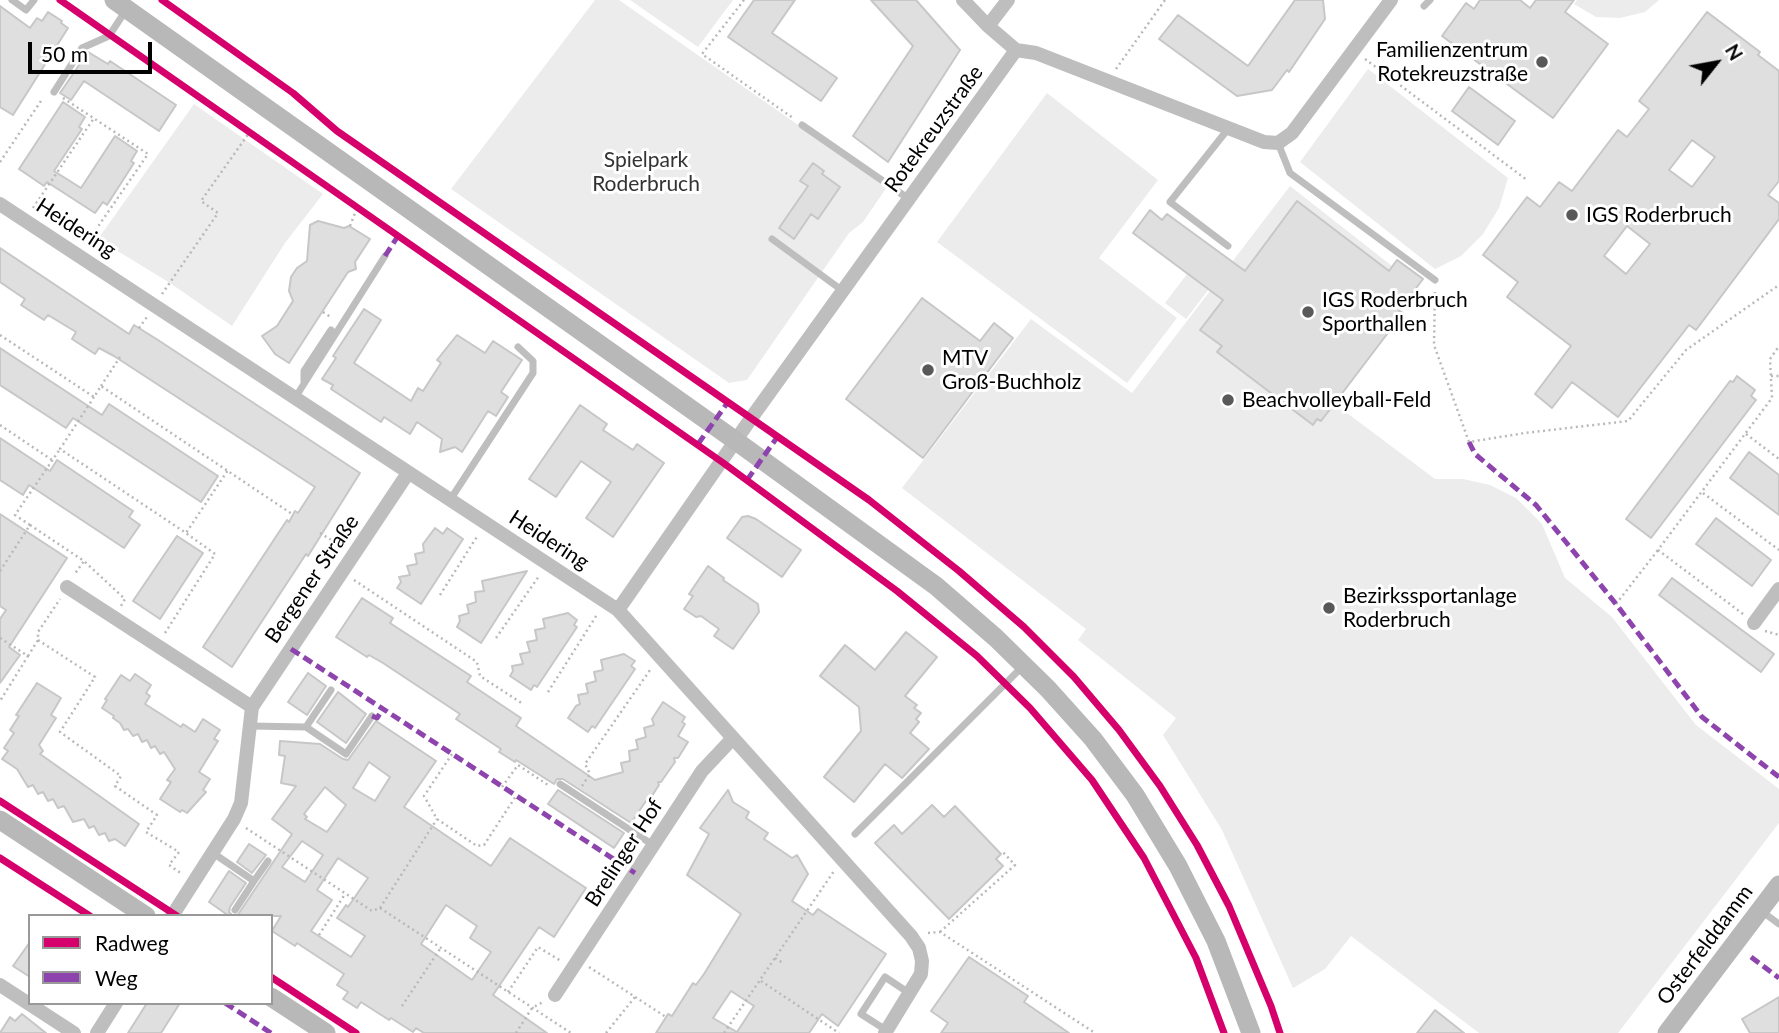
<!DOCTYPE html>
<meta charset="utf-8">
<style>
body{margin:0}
#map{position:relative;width:1779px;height:1033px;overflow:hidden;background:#fff;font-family:Lato,sans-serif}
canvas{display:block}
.legend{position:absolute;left:28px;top:914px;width:245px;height:91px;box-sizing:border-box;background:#fff;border:2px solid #999;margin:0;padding:9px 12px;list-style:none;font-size:21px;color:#000}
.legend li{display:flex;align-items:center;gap:14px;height:35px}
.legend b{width:35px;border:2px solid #999}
.north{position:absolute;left:1681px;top:28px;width:70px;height:70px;-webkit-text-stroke:5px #fff;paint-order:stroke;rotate:59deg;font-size:19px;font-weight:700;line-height:28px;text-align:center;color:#000}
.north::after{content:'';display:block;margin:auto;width:24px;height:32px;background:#000;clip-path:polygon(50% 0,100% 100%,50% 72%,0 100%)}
.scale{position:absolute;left:28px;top:42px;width:124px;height:32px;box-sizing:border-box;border:4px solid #000;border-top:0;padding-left:9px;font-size:21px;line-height:24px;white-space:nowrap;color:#000;-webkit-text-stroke:5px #fff;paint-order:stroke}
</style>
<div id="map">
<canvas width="1779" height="1033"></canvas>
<ul class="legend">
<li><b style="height:9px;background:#d6006c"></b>Radweg</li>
<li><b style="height:9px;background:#8e44ad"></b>Weg</li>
</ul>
<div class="north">N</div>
<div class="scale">50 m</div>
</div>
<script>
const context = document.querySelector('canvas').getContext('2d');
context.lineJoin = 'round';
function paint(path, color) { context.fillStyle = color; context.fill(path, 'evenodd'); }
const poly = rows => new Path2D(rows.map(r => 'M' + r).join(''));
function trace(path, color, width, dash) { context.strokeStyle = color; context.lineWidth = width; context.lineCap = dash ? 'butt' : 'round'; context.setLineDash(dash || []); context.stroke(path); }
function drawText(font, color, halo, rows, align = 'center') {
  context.font = font + ' Lato,sans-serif'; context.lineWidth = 6; context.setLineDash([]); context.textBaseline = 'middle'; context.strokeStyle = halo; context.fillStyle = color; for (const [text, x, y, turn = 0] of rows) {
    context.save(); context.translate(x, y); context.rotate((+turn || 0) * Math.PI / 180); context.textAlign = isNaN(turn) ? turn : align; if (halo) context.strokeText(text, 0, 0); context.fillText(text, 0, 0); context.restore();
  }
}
paint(poly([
 [595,0,619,0,887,187,863,222,849,233,747,380,729,383,451,189],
 [630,0,733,0,698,47],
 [1577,0,1659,0,1645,12,1620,18,1596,17,1574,4],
 [1368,69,1508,178,1499,208,1483,234,1461,256,1435,269,1300,162],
 [1047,93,1158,180,1099,258,1177,318,1127,383,937,242],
 [194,104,323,194,285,243,232,326,170,283,98,239],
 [1290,186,1392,266,1398,259,1424,278,1400,310,1403,313,1335,404,1435,479,1463,479,1490,485,1516,498,1542,524,1565,578,1612,617,1696,725,1779,789,1779,823,1618,1033,1479,1033,1351,936,1325,969,1293,988,1222,830,1163,735,1176,718,1078,640,1086,629,902,488,1031,319,1132,393],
 [1187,274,1209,289,1186,319,1165,303]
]), '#ececec');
const building = poly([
 [754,0,795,0,772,33,837,78,821,101,728,37,754,0],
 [871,0,916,0,960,50,888,162,853,136,913,46,871,0],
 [1295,0,1323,0,1325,19,1289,72,1287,70,1272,90,1237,96,1159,39,1178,15,1248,66,1295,0],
 [1480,0,1520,0,1530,8,1536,0,1574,0,1565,12,1608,44,1553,118,1442,36,1466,3,1474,9,1480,0],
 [0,6,30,28,37,18,42,21,48,12,62,21,61,23,68,28,13,115,0,107,0,6],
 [1707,12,1760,52,1758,55,1779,71,1779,181,1768,195,1779,203,1779,219,1696,330,1689,325,1618,417,1572,382,1552,408,1535,394,1571,346,1507,297,1518,282,1483,255,1527,197,1540,207,1559,182,1572,191,1618,130,1627,137,1649,109,1639,101,1707,12],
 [1692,140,1715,157,1692,187,1669,170,1692,140],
 [1627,226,1650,244,1626,274,1604,256,1627,226],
 [88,52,108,64,110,61,176,105,159,131,84,81,71,100,60,93,88,52],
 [1469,87,1515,121,1498,145,1452,111,1469,87],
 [63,102,85,117,79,127,82,129,54,171,81,188,115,136,137,151,131,161,134,163,107,205,103,202,95,213,47,182,44,186,19,169,63,102],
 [813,163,824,171,822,174,840,187,818,219,811,214,794,239,779,228,808,186,800,181,813,163],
 [1297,201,1389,271,1397,260,1423,279,1399,311,1403,313,1334,404,1321,421,1317,419,1313,425,1217,352,1222,346,1200,330,1223,300,1133,233,1150,210,1162,220,1167,214,1245,271,1297,201],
 [318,221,344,228,349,226,370,239,355,262,356,269,348,272,289,363,275,354,262,336,277,326,293,301,289,291,291,277,297,268,307,261,310,225,318,221],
 [0,248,129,334,134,325,158,340,360,473,308,556,306,554,232,667,203,647,287,520,289,522,295,511,298,513,315,487,114,356,99,348,95,354,72,339,76,332,48,315,44,320,21,305,25,299,0,282,0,248],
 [922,298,980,341,994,323,1013,338,923,458,846,399,922,298],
 [364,309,381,320,354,363,411,401,418,388,423,391,441,363,437,360,457,335,485,353,493,341,522,360,501,392,508,397,496,416,488,411,462,452,455,447,440,452,442,439,417,422,410,434,384,417,381,422,331,389,333,385,322,379,336,358,333,356,364,309],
 [0,348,102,415,109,404,218,476,201,502,73,418,66,428,0,385,0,348],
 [1737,376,1755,390,1751,396,1756,400,1651,538,1626,519,1730,381,1733,382,1737,376],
 [580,405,607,424,603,430,633,450,637,444,664,463,613,537,586,518,611,482,581,461,556,497,529,479,580,405],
 [0,438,50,471,57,460,133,511,129,517,140,525,124,548,29,485,23,495,0,480,0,438],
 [1749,452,1779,475,1779,515,1730,478,1749,452],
 [0,514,67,558,9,647,20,655,0,683,0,619,6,610,0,606,0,514],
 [748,516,756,519,801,550,782,577,727,538,742,517,748,516],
 [1716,518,1771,560,1752,586,1696,544,1716,518],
 [435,528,443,534,447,528,463,539,421,604,397,588,401,582,399,577,410,575,407,566,417,564,415,554,424,552,423,544,435,528],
 [177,536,203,553,160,619,133,601,177,536],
 [708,566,724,578,723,580,758,604,759,612,733,649,714,636,719,629,701,616,696,617,684,609,693,596,689,594,708,566],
 [527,571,481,643,457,627,460,621,459,616,469,613,467,605,476,602,475,592,484,591,482,581,527,571],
 [1672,578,1774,654,1761,672,1659,595,1672,578],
 [362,598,393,618,390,623,471,676,467,682,521,718,516,726,595,780,623,772,621,763,630,761,629,751,638,749,636,740,646,737,644,728,654,725,652,719,663,702,685,717,682,722,685,724,678,736,688,742,678,758,674,758,675,762,661,782,658,782,659,785,648,802,646,801,631,823,563,779,557,779,554,784,516,760,515,762,499,752,501,749,456,719,460,714,383,663,369,655,367,657,336,637,362,598],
 [568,613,577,620,574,625,577,627,537,687,534,685,531,690,510,676,513,671,512,666,523,664,520,654,530,652,527,642,537,640,535,630,545,628,543,619,568,613],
 [906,632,937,657,905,696,917,705,914,708,921,713,916,719,919,722,910,733,929,749,902,778,885,764,854,802,824,777,861,731,859,707,820,676,845,645,875,670,906,632],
 [624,654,635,661,631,666,635,669,595,728,592,726,588,732,568,718,576,706,580,704,578,695,588,693,586,684,596,681,594,672,603,670,601,660,624,654],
 [308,673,326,686,307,715,288,702,308,673],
 [135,674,151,685,146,693,150,696,145,704,181,727,183,724,195,732,203,719,220,730,214,739,218,741,199,772,210,779,203,790,206,792,187,813,182,810,180,812,160,799,171,782,167,780,175,769,164,752,160,754,155,746,151,748,147,740,142,742,138,734,133,736,128,729,124,730,120,723,113,718,114,716,102,708,107,700,105,699,121,675,130,681,135,674],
 [37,683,61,698,51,715,56,718,39,745,43,751,40,754,139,824,125,846,115,839,109,841,105,833,99,835,94,826,89,828,84,819,73,822,64,806,58,808,53,799,48,801,43,792,38,794,33,785,28,787,17,769,2,759,8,751,4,748,14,733,10,730,19,716,16,715,37,683],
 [338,692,366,714,346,743,317,722,338,692],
 [376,721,436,761,404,807,491,866,510,838,586,888,554,937,539,927,493,995,547,1033,424,1033,416,1028,413,1032,391,1018,389,1020,361,1002,357,1008,343,999,348,992,337,985,344,974,297,943,295,946,272,931,281,916,237,916,292,834,272,819,296,786,281,783,285,756,279,755,280,741,320,744,343,759,348,760,376,721],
 [369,762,390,777,375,801,353,788,369,762],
 [325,787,346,805,327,832,305,819,307,817,304,814,325,787],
 [302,841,323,855,305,882,282,867,302,841],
 [338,858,368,878,348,907,346,905,337,918,365,936,351,957,311,931,332,900,317,890,338,858],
 [446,905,477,926,470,938,491,952,472,980,421,944,446,905],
 [558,790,624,833,614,848,548,804,558,790],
 [728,790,733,802,749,812,746,818,768,833,764,839,792,858,797,855,808,874,792,901,813,915,818,909,886,954,838,1026,822,1014,809,1033,656,1033,668,1014,672,1016,693,983,696,985,704,974,741,914,687,875,709,834,700,828,728,790],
 [731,991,754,1006,737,1032,713,1018,731,991],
 [932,805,944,817,955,806,1001,854,996,859,1003,866,949,919,875,843,894,825,902,834,932,805],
 [249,844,266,855,252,873,237,862,249,844],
 [229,871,246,883,230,907,229,912,233,916,229,916,209,902,229,871],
 [30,942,30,977,13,966,30,942],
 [969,957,1028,996,1024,1002,1069,1033,941,1033,948,1023,931,1011,969,957],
 [1779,997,1779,1033,1750,1033,1742,1019,1779,997],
 [147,1003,180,1003,161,1033,128,1033,147,1003],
 [1435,1010,1464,1033,1417,1033,1435,1010],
 [22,1014,46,1033,0,1033,10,1017,15,1021,22,1014]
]);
paint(building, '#dfdfdf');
trace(building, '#c7c7c7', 2);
trace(poly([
 [744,0,702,54,793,118],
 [1365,59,1527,180],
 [1116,69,1165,0],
 [63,98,148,154,86,244],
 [0,162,43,98],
 [33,208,94,118],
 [350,226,357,208],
 [1435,292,1434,345,1469,442,1525,433,1628,421,1686,350,1779,285],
 [162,294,218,213,201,201,249,133],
 [323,312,332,318],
 [139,328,147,317],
 [0,335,94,397,101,386,292,514],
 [1771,376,1779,376],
 [101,386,120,357],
 [94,397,60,449,186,533,228,470],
 [0,425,52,460],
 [1746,434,1779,459],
 [1703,493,1779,550],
 [30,525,84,561,74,575],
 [320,533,341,546],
 [85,562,125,599,121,606],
 [0,571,30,525,15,515,60,449],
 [354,580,477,662,480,676,523,704],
 [440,595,478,535],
 [1616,604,1658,550],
 [1743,614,1658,550,1772,398,1770,359,1779,346],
 [1765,631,1779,635],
 [165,633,215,554,186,533],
 [0,638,28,656,0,701],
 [496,638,539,576],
 [38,640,95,677,60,732,121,776,115,786,157,815,146,832,179,852,169,865,182,874],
 [28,656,38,640,38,632,60,599],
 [548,692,598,613],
 [452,754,424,796,437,819,477,846,484,845,516,796],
 [582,786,590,774,585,764,650,670],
 [502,787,518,765,548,785],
 [246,828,372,911,380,908,571,1033],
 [380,908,437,819],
 [940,932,1015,865,1002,851],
 [928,933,940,932,1095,1033],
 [319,935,345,894],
 [775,958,783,963],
 [589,967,666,1017],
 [761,981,839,1033],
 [508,992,538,947,561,961],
 [402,1006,440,949],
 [516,1033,532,1008,543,1002],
 [606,1033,635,997],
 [724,1033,834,871]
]), '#b9b9b9', 2.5, [2, 3.5]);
trace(poly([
 [12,0,26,10,34,0],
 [1424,6,1430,0],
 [54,92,82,48,109,36,126,10],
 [802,125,909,199],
 [1228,129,1170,202,1228,246],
 [1278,143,1290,173,1435,280],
 [772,239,843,291],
 [304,383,304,371,331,330],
 [295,398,385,256],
 [450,500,533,373,533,361,518,347],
 [250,726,306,727,331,690],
 [306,727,346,754,372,716],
 [560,784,653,845],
 [855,834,1023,666],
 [213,853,254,881,268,861],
 [235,910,254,881],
 [1760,910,1779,924],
 [886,1030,861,1014,885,977,909,993]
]), '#bebebe', 7);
trace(poly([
 [963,0,988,26,1016,50],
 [988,26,1008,0],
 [0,204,618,610,911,936,919,948,922,961,921,974,885,1033],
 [67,587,252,707],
 [618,610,752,417,1016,50,1036,53,1264,142,1278,143,1292,133,1391,0],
 [1754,623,1779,589],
 [172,916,234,819,241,803,252,707,408,473],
 [0,985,74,1033],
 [555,995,702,771,733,738],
 [97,1033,116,1003]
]), '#bebebe', 14);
trace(poly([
 [114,0,736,441,936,586,996,638,1048,689,1093,739,1135,795,1178,866,1216,941,1251,1033],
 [0,820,146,916],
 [271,997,326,1033],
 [1667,1033,1779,885]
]), '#b8b8b8', 19);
trace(poly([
 [385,256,398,236],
 [1469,442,1475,454,1536,505,1616,604,1702,717,1779,777],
 [698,444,728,402],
 [747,480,778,436],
 [291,649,635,873],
 [372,716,377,718,383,709],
 [1751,957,1779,978],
 [225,1003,271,1033]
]), '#8e44ad', 5, [10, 5]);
trace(poly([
 [60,0,722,462,897,591,977,656,1030,708,1092,780,1144,858,1196,958,1224,1033],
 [162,0,293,93,337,131,869,500,959,571,1024,627,1074,677,1119,730,1160,786,1197,845,1229,906,1271,1006,1280,1033],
 [0,801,177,916],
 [0,858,90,916],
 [271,977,356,1033]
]), '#d6006c', 7);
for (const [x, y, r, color] of [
 [1542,62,7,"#595959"],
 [1572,215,7,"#595959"],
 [1308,312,7,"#595959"],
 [928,370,7,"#595959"],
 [1228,400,7,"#595959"],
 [1329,608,7,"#595959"]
]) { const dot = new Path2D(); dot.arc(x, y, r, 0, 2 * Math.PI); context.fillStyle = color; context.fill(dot); trace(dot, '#fff', 2.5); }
drawText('21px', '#000', '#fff', [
 ["Familienzentrum",1528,50,"right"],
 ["Rotekreuzstraße",1528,74,"right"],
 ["IGS Roderbruch",1586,215],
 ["IGS Roderbruch",1322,300],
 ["Sporthallen",1322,324],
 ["MTV",942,358],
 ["Groß-Buchholz",942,382],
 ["Beachvolleyball-Feld",1242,400],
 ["Bezirkssportanlage",1343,596],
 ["Roderbruch",1343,620]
], 'left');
drawText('21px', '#000', '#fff', [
 ["Rotekreuzstraße",934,129,-54],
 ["Heidering",76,228,33],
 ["Heidering",549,540,33],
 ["Bergener Straße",312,579,-56],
 ["Brelinger Hof",624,853,-57],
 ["Osterfelddamm",1705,945,-53]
]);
drawText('21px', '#333', '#fff', [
 ["Spielpark",646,160],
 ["Roderbruch",646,184]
]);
</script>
